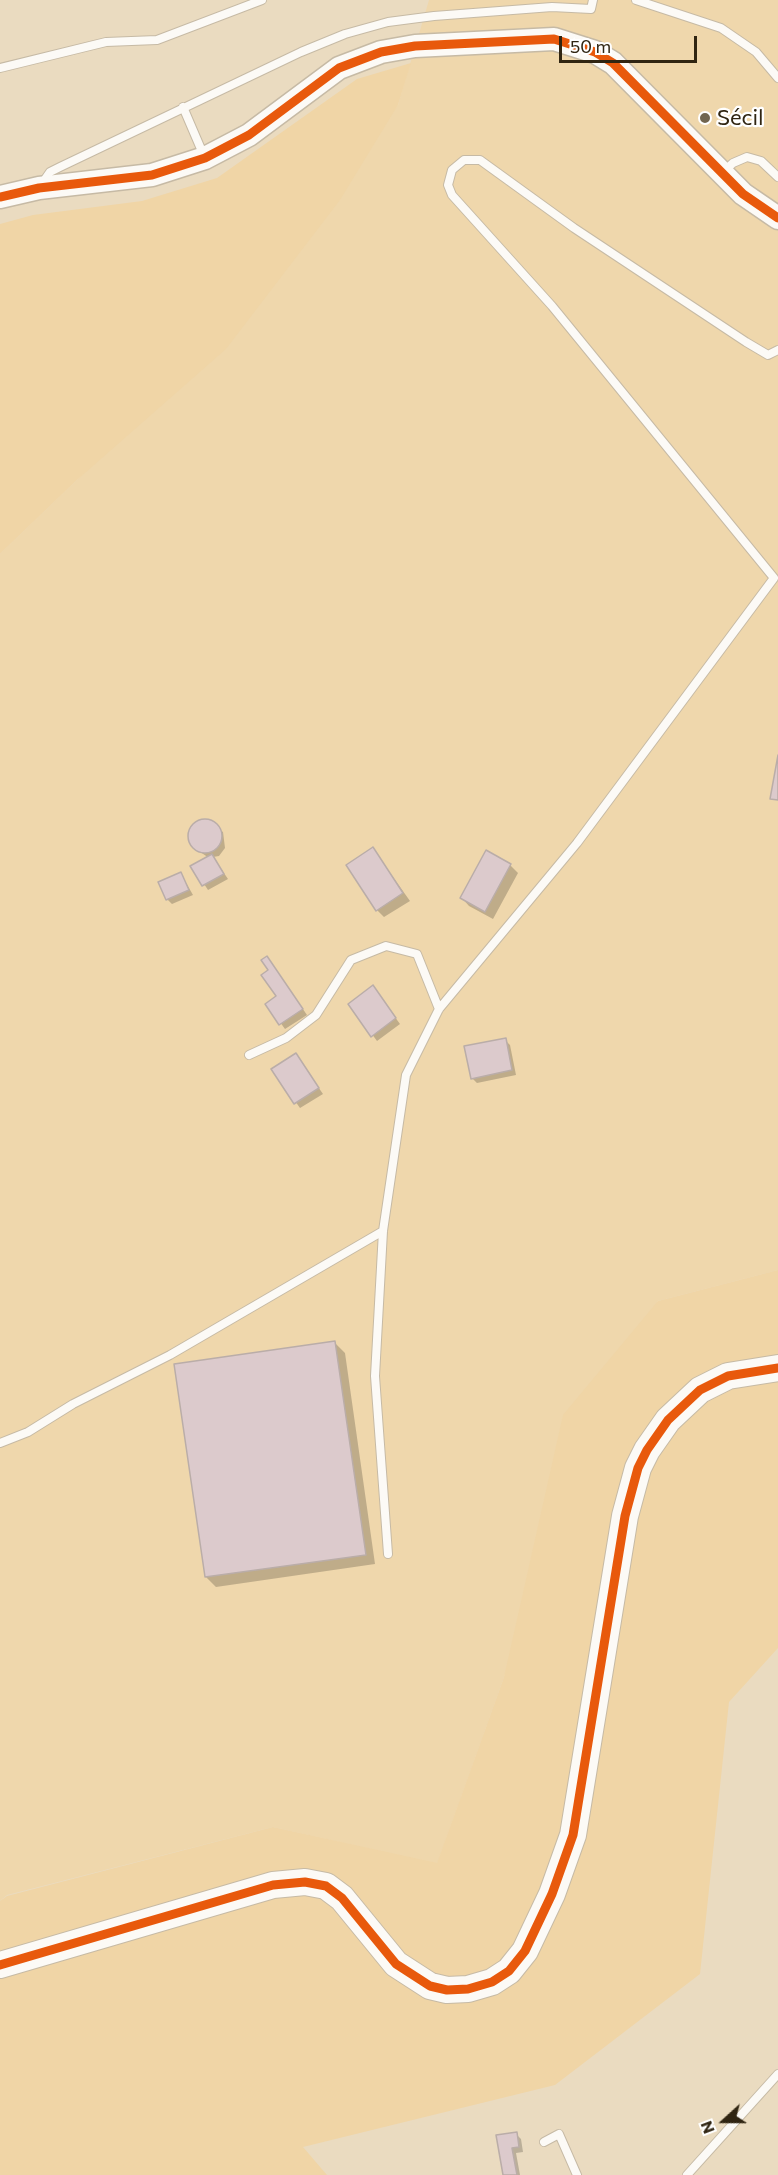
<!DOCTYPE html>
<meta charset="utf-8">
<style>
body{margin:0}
#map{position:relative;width:778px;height:2175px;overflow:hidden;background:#eadbc0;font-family:Commissioner,sans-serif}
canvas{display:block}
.north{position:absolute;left:694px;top:2091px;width:60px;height:60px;-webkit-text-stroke:4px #fff;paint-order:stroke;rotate:249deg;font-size:16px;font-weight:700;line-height:24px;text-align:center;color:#302512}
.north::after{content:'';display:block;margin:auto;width:21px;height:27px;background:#302512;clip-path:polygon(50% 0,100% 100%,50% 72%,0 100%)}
.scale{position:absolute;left:559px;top:36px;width:138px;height:27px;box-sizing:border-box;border:3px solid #302512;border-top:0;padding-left:8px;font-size:18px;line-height:21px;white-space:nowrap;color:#302512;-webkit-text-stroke:4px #fff;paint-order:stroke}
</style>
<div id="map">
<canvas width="778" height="2175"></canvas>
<div class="north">N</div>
<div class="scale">50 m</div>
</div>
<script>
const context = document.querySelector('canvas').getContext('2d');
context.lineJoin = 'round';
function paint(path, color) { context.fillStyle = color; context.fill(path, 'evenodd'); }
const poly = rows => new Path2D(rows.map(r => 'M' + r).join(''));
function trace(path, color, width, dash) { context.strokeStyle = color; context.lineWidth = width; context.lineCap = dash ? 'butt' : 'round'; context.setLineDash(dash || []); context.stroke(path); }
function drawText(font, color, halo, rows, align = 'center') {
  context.font = font + ' Commissioner,sans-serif'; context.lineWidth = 4.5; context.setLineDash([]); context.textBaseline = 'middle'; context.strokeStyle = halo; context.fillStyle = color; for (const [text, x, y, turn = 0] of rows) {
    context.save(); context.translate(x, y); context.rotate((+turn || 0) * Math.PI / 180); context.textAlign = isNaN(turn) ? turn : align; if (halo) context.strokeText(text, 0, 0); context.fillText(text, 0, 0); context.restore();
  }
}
paint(poly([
 [429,0,778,0,778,1270,658,1301,504,1677,437,1864,273,1827,7,1895,0,1901,0,554,77,480,398,105]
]), '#efd7ac');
paint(poly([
 [411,63,398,105,340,200,226,349,77,480,0,554,0,224,33,215,142,201,217,178,357,79],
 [778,1270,778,1648,729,1702,700,1974,555,2085,303,2147,327,2175,0,2175,0,1901,7,1896,273,1827,437,1863,504,1677,563,1415,658,1301]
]), '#f0d5a6');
paint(poly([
 [205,820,223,832,225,848,219,856,213,857,228,879,208,890,193,867,209,858,193,847,189,832,195,823],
 [373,849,410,901,384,917,377,910],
 [510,865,518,873,493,919,469,906,462,898],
 [181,874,193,895,172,904,167,899],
 [267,957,307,1015,285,1029,267,1004,278,997],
 [373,987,400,1024,377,1041,350,1004],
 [505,1040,510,1045,516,1075,477,1083,472,1078],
 [296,1055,323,1094,300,1108,273,1070],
 [335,1343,345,1353,375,1564,216,1587,206,1577],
 [516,2134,521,2139,523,2152,516,2153,520,2175,504,2175,498,2137]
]), '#0003');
const building = poly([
 [778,755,778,800,770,799,778,755],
 '188 836a17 17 0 1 1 34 0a17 17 0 1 1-34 0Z',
 [373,847,403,893,376,911,346,865,373,847],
 [486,850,511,864,485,912,460,898,486,850],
 [212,854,224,874,202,886,190,866,212,854],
 [181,872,189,890,166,900,158,882,181,872],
 [267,956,303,1009,279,1025,265,1004,276,996,261,975,268,970,261,960,267,956],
 [373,985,396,1018,371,1037,348,1004,373,985],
 [506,1038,512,1070,471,1079,464,1046,506,1038],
 [296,1053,319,1088,294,1104,271,1069,296,1053],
 [335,1341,366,1555,205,1577,174,1364,335,1341],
 [517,2132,519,2147,512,2148,517,2175,503,2175,496,2135,517,2132]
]);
paint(building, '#dccacc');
trace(building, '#baada8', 1.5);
const service = poly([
 [636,0,721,28,756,52,778,78],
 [0,68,106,42,157,40,262,0],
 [183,107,204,156],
 [722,173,733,163,747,157,761,161,778,177],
 [41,185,50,172,60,167,301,52,345,34,388,22,434,16,552,7,591,9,593,0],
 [249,1055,286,1038,316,1015,351,960,386,946,417,954,439,1009],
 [0,1443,28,1432,73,1404,170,1355,383,1231],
 [388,1554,375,1376,383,1231,406,1075,439,1009,577,843,774,578,552,306,452,195,448,185,452,170,464,160,480,160,574,228,746,342,768,355,778,350],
 [544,2142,559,2134,577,2175],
 [687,2175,778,2074]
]);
const secondary = poly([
 [0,197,39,188,152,175,205,158,249,135,339,68,381,52,415,46,554,39,595,52,613,63,743,194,778,218]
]);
const primary = poly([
 [0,1965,273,1885,305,1882,326,1886,342,1898,396,1964,430,1986,447,1990,468,1989,492,1982,509,1971,525,1951,552,1894,573,1835,625,1516,638,1468,647,1450,668,1420,700,1390,728,1376,778,1368]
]);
trace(service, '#c6baa5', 10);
trace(secondary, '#c6baa5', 25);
trace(primary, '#c6baa5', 28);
trace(service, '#fcfaf6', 8);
trace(secondary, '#fcfaf6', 22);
trace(primary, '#fcfaf6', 26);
trace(poly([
 [0,197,39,188,152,175,205,158,249,135,339,68,381,52,415,46,554,39,595,52,613,63,743,194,778,218],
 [0,1965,273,1885,305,1882,326,1886,342,1898,396,1964,430,1986,447,1990,468,1989,492,1982,509,1971,525,1951,552,1894,573,1835,625,1516,638,1468,647,1450,668,1420,700,1390,728,1376,778,1368]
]), '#e8590c', 9);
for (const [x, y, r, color] of [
 [705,118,6,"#71654f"]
]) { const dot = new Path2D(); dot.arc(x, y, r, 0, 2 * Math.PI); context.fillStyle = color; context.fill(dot); trace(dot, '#fff', 2); }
drawText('22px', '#302512', '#fff', [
 ["Sécil",717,118]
], 'left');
</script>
